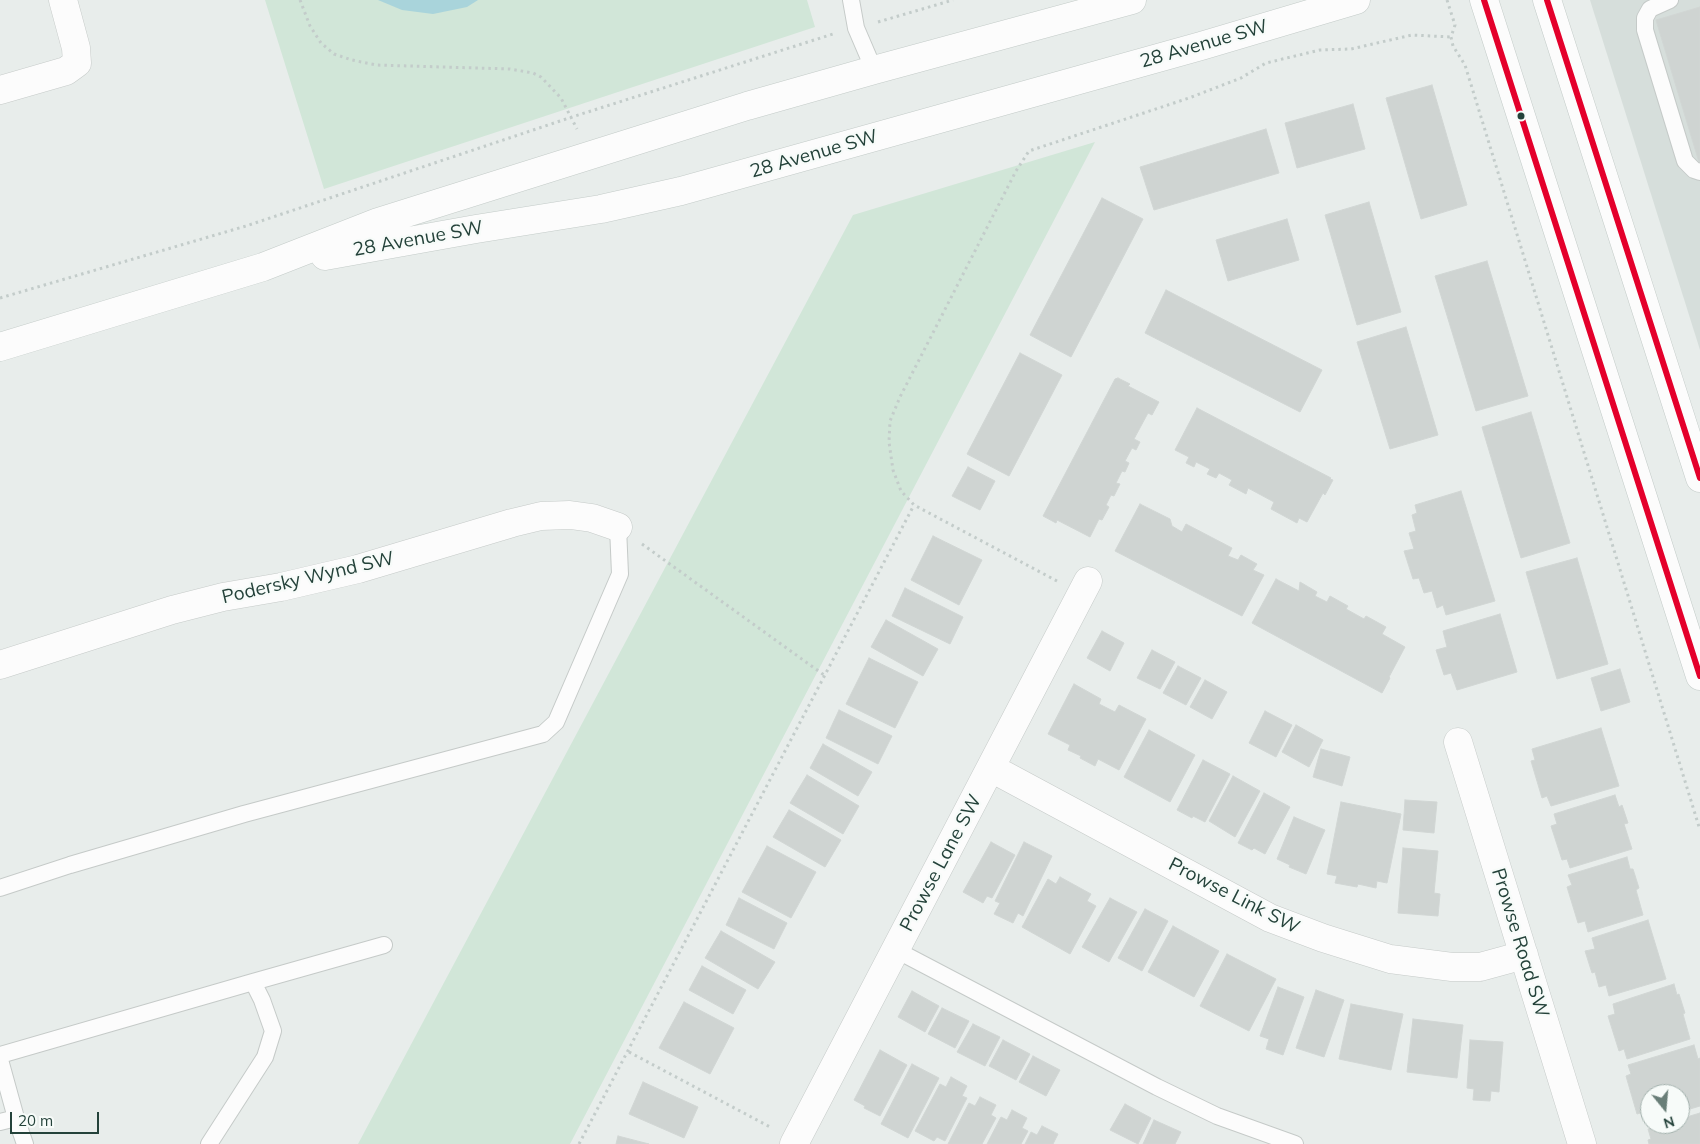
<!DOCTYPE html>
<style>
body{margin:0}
#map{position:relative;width:1700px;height:1144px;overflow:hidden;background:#e8edeb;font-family:Mulish,sans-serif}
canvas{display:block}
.north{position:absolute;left:1640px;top:1084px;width:50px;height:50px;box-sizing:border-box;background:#f7fbf9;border:1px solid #a3b1ad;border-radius:50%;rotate:163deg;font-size:14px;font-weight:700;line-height:20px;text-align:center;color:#24423a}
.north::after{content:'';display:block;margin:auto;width:18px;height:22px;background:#697e78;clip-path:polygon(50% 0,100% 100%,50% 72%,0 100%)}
.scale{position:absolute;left:10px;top:1112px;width:89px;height:22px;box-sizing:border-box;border:2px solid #24423a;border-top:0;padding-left:6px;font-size:15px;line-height:18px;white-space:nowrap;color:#24423a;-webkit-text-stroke:4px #f7fbf9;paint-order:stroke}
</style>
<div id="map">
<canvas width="1700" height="1144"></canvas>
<div class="north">N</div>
<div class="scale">20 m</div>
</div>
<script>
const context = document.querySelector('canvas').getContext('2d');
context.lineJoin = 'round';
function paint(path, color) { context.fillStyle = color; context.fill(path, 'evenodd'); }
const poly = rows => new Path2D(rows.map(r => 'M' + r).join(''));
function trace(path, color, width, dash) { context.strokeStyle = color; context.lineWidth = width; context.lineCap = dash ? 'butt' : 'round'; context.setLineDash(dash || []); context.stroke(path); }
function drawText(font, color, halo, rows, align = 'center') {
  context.font = font + ' Mulish,sans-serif'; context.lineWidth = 4.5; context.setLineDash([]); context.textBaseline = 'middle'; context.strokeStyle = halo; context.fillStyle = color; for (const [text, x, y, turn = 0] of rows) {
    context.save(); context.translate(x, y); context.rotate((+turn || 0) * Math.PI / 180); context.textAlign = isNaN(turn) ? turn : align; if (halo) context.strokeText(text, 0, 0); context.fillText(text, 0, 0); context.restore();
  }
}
paint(poly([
 [1590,0,1700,0,1700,350]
]), '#d6dedb');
paint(poly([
 [265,0,807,0,815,27,324,189],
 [1095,142,570,1144,358,1144,853,215]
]), '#d1e6d8');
paint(poly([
 [378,0,478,0,467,7,433,14,402,10]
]), '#a9d4db');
const building = poly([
 [1700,7,1700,162,1699,162,1656,20,1700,7],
 [1432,85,1467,205,1421,219,1386,98,1432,85],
 [1353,104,1365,149,1297,168,1285,123,1353,104],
 [1266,129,1279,173,1154,210,1140,167,1266,129],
 [1102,198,1143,219,1071,357,1030,335,1102,198],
 [1369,202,1401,312,1357,325,1325,215,1369,202],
 [1287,219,1299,260,1228,281,1216,240,1287,219],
 [1487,261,1528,396,1476,411,1435,276,1487,261],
 [1166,290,1322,370,1300,412,1145,333,1166,290],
 [1406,327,1438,435,1390,449,1357,342,1406,327],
 [1020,353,1062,375,1009,476,967,454,1020,353],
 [1118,378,1130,384,1128,386,1159,402,1152,415,1148,413,1134,439,1140,442,1136,450,1132,448,1125,461,1129,463,1125,472,1122,471,1116,483,1120,484,1114,496,1111,495,1106,505,1109,507,1102,520,1099,519,1090,537,1057,520,1056,523,1043,516,1115,379,1118,378],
 [1197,408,1331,478,1330,479,1333,480,1325,495,1323,493,1307,522,1299,518,1297,523,1271,509,1274,502,1248,488,1246,494,1229,485,1232,480,1219,473,1216,478,1207,474,1210,469,1196,462,1194,467,1186,463,1189,457,1175,450,1197,408],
 [1531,412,1570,543,1521,558,1482,427,1531,412],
 [968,467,995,481,980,510,952,496,968,467],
 [1461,491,1495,601,1446,615,1443,605,1437,608,1432,591,1424,593,1419,578,1413,579,1404,551,1414,549,1409,533,1416,531,1412,515,1417,513,1415,505,1461,491],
 [1140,504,1170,519,1172,526,1182,532,1186,524,1232,548,1228,556,1238,560,1241,555,1257,564,1253,570,1264,575,1242,616,1115,551,1140,504],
 [933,536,982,560,959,605,911,580,933,536],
 [1577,558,1608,664,1557,679,1526,572,1577,558],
 [1276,579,1299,591,1300,582,1317,592,1315,596,1327,602,1330,596,1348,606,1346,609,1364,619,1366,616,1386,627,1382,634,1405,647,1389,677,1390,678,1382,693,1252,623,1276,579],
 [905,588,963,617,950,644,892,616,905,588],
 [1500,614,1517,672,1457,690,1451,673,1444,675,1436,650,1447,647,1443,631,1500,614],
 [886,620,938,649,923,676,871,647,886,620],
 [1102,631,1124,643,1110,671,1087,658,1102,631],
 [1152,650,1175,662,1160,689,1137,678,1152,650],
 [869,658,918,682,895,728,846,704,869,658],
 [1178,666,1201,678,1186,705,1163,693,1178,666],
 [1620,669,1630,702,1601,711,1591,678,1620,669],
 [1205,680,1227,692,1212,719,1190,707,1205,680],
 [1074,684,1101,699,1099,704,1115,712,1119,705,1146,719,1119,770,1098,759,1095,766,1080,758,1081,756,1068,750,1070,745,1048,734,1074,684],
 [839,710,892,736,878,764,826,738,839,710],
 [1265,711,1292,725,1276,757,1249,743,1265,711],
 [1296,725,1323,740,1309,767,1282,752,1296,725],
 [1601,728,1619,786,1551,806,1547,796,1542,798,1531,761,1535,760,1532,749,1601,728],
 [1149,730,1195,755,1170,802,1124,777,1149,730],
 [823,744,872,772,858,796,810,768,823,744],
 [1321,749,1350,757,1342,786,1313,777,1321,749],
 [1203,760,1230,774,1205,822,1193,816,1192,818,1177,810,1203,760],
 [807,775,859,806,843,834,790,803,807,775],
 [1233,776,1260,791,1235,837,1209,821,1233,776],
 [1264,793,1290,807,1265,854,1254,848,1252,850,1238,843,1264,793],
 [1615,795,1619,807,1622,805,1628,823,1624,824,1632,849,1570,868,1567,859,1562,860,1551,826,1557,824,1554,814,1615,795],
 [1405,800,1437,802,1434,833,1403,830,1405,800],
 [1341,802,1401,814,1387,883,1377,881,1376,888,1358,884,1357,887,1335,883,1337,876,1327,874,1341,802],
 [789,810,841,840,825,867,773,837,789,810],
 [1294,817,1325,830,1306,874,1289,867,1290,865,1277,859,1294,817],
 [991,842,1015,855,992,898,987,896,983,903,963,892,991,842],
 [1024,842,1052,856,1023,916,1018,913,1013,923,994,914,1000,903,995,901,1024,842],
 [767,846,816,872,791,918,742,892,767,846],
 [1403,848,1438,851,1434,893,1440,894,1438,916,1398,913,1403,848],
 [1627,857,1630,869,1633,869,1639,888,1636,890,1643,915,1588,932,1585,921,1578,923,1567,887,1572,885,1568,875,1627,857],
 [1060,877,1091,894,1087,901,1096,906,1070,954,1022,927,1048,879,1056,884,1060,877],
 [739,898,787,923,774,949,726,925,739,898],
 [1110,898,1137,912,1109,962,1082,947,1110,898],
 [1145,909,1168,921,1142,971,1118,958,1145,909],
 [1648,920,1666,979,1609,996,1606,985,1599,987,1595,972,1592,973,1585,951,1595,949,1592,938,1648,920],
 [1173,926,1219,951,1194,997,1148,972,1173,926],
 [721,931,775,962,758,989,705,958,721,931],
 [1227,954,1276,979,1249,1031,1200,1006,1227,954],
 [702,966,746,990,733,1014,689,990,702,966],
 [1674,984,1677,995,1679,994,1685,1013,1683,1014,1690,1039,1627,1059,1624,1049,1619,1051,1608,1016,1615,1014,1613,1004,1674,984],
 [1278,987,1304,997,1283,1055,1266,1049,1269,1039,1260,1036,1278,987],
 [1316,990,1344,1000,1324,1057,1296,1048,1316,990],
 [912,991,939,1006,925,1032,898,1017,912,991],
 [684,1002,734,1028,710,1074,659,1048,684,1002],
 [1351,1004,1403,1014,1391,1070,1339,1059,1351,1004],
 [942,1008,969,1021,955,1048,928,1034,942,1008],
 [1413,1019,1463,1025,1457,1078,1407,1072,1413,1019],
 [973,1024,1000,1037,985,1066,957,1052,973,1024],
 [1003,1040,1030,1054,1016,1080,989,1066,1003,1040],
 [1470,1040,1503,1042,1499,1092,1491,1091,1490,1101,1473,1100,1474,1089,1467,1088,1470,1040],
 [1694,1045,1698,1059,1700,1058,1700,1106,1680,1112,1680,1094,1650,1094,1650,1121,1647,1122,1644,1112,1637,1114,1626,1076,1631,1074,1628,1065,1694,1045],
 [880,1050,907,1065,880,1116,864,1108,865,1106,854,1100,880,1050],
 [1033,1056,1060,1070,1046,1096,1019,1082,1033,1056],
 [912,1064,939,1078,908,1138,881,1124,912,1064],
 [951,1077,967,1086,962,1096,967,1098,945,1141,937,1137,934,1141,915,1131,940,1084,946,1087,951,1077],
 [643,1082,698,1107,684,1138,629,1114,643,1082],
 [980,1097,996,1105,991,1115,996,1118,982,1144,948,1144,969,1103,975,1106,980,1097],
 [1125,1104,1151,1118,1138,1144,1110,1130,1125,1104],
 [1012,1110,1027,1118,1022,1128,1028,1131,1021,1144,987,1144,1001,1117,1007,1120,1012,1110],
 [1700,1113,1700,1144,1649,1144,1648,1140,1651,1139,1648,1129,1663,1124,1680,1124,1680,1119,1700,1113],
 [1154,1120,1181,1132,1175,1144,1143,1144,1154,1120],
 [1042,1126,1058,1134,1053,1144,1025,1144,1031,1132,1037,1135,1042,1126],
 [618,1136,649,1144,616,1144,618,1136]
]);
paint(building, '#cfd4d2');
trace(building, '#d1d6d4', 1);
const service = poly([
 [851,0,856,28,874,70],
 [1670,0,1650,9,1645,18,1645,30,1685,161,1694,170,1700,172],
 [0,888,70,865,244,814,543,734,556,722,620,574,618,527],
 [896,950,1157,1087,1217,1116,1295,1144],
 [253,982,384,945],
 [0,1055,253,982,262,1000,273,1031,265,1057,209,1144],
 [0,1060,16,1118,25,1144],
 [0,1122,16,1118]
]);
const minor = poly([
 [0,90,66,71,77,63,76,48,63,0],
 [0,665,172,610,223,597,281,587,358,569,512,523,541,516,570,515,592,518,618,527],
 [1458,742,1582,1144],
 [991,768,1270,918,1323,938,1390,959,1452,967,1480,967,1524,955],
 [794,1144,1088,581]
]);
const secondary = poly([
 [1484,0,1700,676],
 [1547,0,1700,478],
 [325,256,476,229,601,209,681,191,1201,46,1356,0],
 [0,347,263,267,378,222,747,106,874,70,1132,0]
]);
trace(service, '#c5cac8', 18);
trace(minor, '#c5cac8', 29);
trace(secondary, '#c3cbc8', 29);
trace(poly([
 [300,0,310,26,321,43,334,54,352,60,376,65,510,69,533,73,541,77,561,98,577,129],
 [1447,0,1455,25,1451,37,1453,46,1465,65,1700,830],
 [878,22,953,0],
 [0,298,246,226,572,117,833,34],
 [642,544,824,675],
 [1057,581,914,505,901,491,893,470,889,442,890,421,900,397,1016,171,1029,151,1189,98,1241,78,1266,63,1320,50,1351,49,1412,35,1451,37],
 [629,1052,772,1128],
 [579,1144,914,505]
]), '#c3ccca', 3, [2.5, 4]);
trace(service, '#fcfcfc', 16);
trace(minor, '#fcfcfc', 28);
trace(secondary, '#fcfcfc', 28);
trace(poly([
 [1484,0,1700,676],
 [1547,0,1700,478]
]), '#e4002b', 6);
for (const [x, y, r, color] of [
 [1521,116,4.5,"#24423a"]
]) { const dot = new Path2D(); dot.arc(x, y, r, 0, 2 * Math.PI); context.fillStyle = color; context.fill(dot); trace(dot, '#f7fbf9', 2); }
drawText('19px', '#24423a', '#f7fbf9', [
 ["28 Avenue SW",1204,44,-16],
 ["28 Avenue SW",814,154,-16],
 ["28 Avenue SW",418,239,-10],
 ["Podersky Wynd SW",308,578,-13],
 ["Prowse Lane SW",941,863,-62],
 ["Prowse Link SW",1234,896,27],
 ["Prowse Road SW",1520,943,73]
]);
</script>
